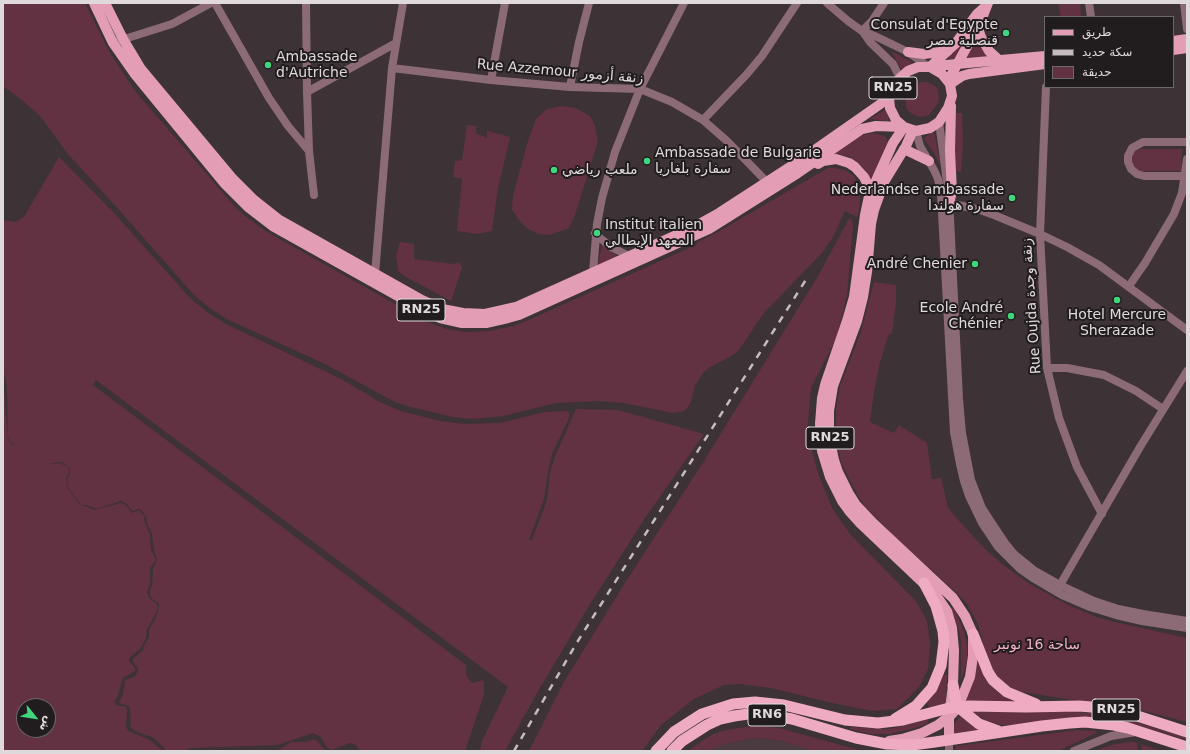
<!DOCTYPE html>
<meta charset="utf-8">
<style>
body{margin:0}
#map{position:relative;width:1190px;height:754px;overflow:hidden;background:#3d3336;font-family:"DejaVu Sans","Noto Sans Arabic",sans-serif}
canvas{display:block}
.frame{position:absolute;inset:0;border:4px solid #e0d9db;pointer-events:none}
.legend{position:absolute;left:1044px;top:16px;width:130px;height:72px;box-sizing:border-box;background:#211c1d;border:1px solid #6d6869;margin:0;padding:5px 7px;list-style:none;font-size:12px;color:#e0d9db}
.legend li{display:flex;align-items:center;gap:8px;height:20px}
.legend b{width:20px;border:1px solid #6d6869}
.north{position:absolute;left:16px;top:698px;width:40px;height:40px;box-sizing:border-box;background:#211c1d;border:1px solid #6d6869;border-radius:50%;rotate:120deg;font-size:11px;font-weight:700;line-height:16px;text-align:center;color:#e0d9db}
.north::after{content:'';display:block;margin:auto;width:14px;height:18px;background:#3fd77d;clip-path:polygon(50% 0,100% 100%,50% 72%,0 100%)}
</style>
<div id="map">
<canvas width="1190" height="754"></canvas>
<div class="frame"></div>
<ul class="legend">
<li><b style="height:5px;background:#e39eb5"></b>طريق</li>
<li><b style="height:5px;background:#c4bcbe"></b>سكة حديد</li>
<li><b style="height:11px;background:#623142"></b>حديقة</li>
</ul>
<div class="north">ش</div>
</div>
<script>
const context = document.querySelector('canvas').getContext('2d');
context.lineJoin = 'round';
function paint(path, color) { context.fillStyle = color; context.fill(path, 'evenodd'); }
const poly = rows => new Path2D(rows.map(r => 'M' + r).join(''));
function trace(path, color, width, dash) { context.strokeStyle = color; context.lineWidth = width; context.lineCap = dash ? 'butt' : 'round'; context.setLineDash(dash || []); context.stroke(path); }
function drawText(font, color, halo, rows, align = 'center') {
  context.font = font + ' "DejaVu Sans","Noto Sans Arabic",sans-serif'; context.lineWidth = 4; context.setLineDash([]); context.textBaseline = 'middle'; context.strokeStyle = halo; context.fillStyle = color; for (const [text, x, y, turn = 0] of rows) {
    context.save(); context.translate(x, y); context.rotate((+turn || 0) * Math.PI / 180); context.textAlign = isNaN(turn) ? turn : align; if (halo) context.strokeText(text, 0, 0); context.fillText(text, 0, 0); context.restore();
  }
}
paint(poly([
 [754,738,767,739,782,741,812,751,709,751,725,744]
]), '#4b3a3f');
paint(poly([
 [3,3,85,3,110,53,135,91,235,207,245,216,267,232,427,322,447,329,467,332,490,331,513,326,524,322,696,245,698,242,718,232,828,168,834,168,845,170,854,176,859,187,860,199,859,211,857,217,845,211,832,239,822,253,763,314,739,350,733,355,710,367,704,372,695,385,691,402,688,407,684,411,673,413,624,403,597,401,556,403,503,416,473,419,453,417,407,406,395,402,325,364,229,320,211,309,194,295,120,211,67,153,40,116,23,101,3,86],
 [1058,3,1080,3,1081,16,1061,17],
 [971,29,958,54,953,59,949,59,947,56],
 [977,37,990,58,964,59],
 [891,51,912,62,903,72],
 [922,82,927,82,935,86,938,90,939,99,938,103,930,114,927,116,918,117,911,113,908,110,906,106,906,98,914,85],
 [561,106,576,108,590,116,595,126,598,141,575,215,569,228,550,235,539,234,528,229,519,220,512,210,513,196,527,144,536,119,547,109],
 [887,109,889,110,888,121,869,119],
 [955,113,962,113,963,142,961,172,953,171],
 [467,125,476,126,476,133,487,138,487,131,510,137,498,188,492,231,478,234,457,231,462,179,453,177,455,161,462,160],
 [933,132,934,133,936,141,941,167,934,153,924,139,925,137],
 [875,133,886,137,888,144,882,160,870,180,865,170,858,162,848,156,832,153,858,137,866,134],
 [1139,149,1182,149,1181,171,1138,171,1133,167,1131,158,1133,152],
 [59,157,115,214,190,298,207,312,226,324,341,379,380,402,401,411,440,421,464,424,500,423,545,412,566,411,569,413,569,418,552,454,548,472,544,499,529,540,532,540,547,500,550,472,556,454,576,409,618,410,704,434,645,518,590,604,537,693,505,751,480,751,482,741,508,687,96,380,93,385,466,665,466,674,471,682,473,683,482,680,484,682,484,695,465,751,360,751,356,745,350,743,332,750,327,748,321,737,313,733,277,745,190,748,185,751,167,751,154,738,135,731,131,728,130,708,127,705,121,704,119,702,123,695,125,680,134,677,137,673,138,669,133,662,133,659,143,650,145,643,149,638,149,630,156,617,159,607,159,603,152,599,150,595,150,590,152,585,153,569,157,560,154,550,152,534,147,523,146,516,140,509,132,511,127,504,121,501,96,509,86,505,81,505,68,488,67,479,70,473,70,468,61,462,58,462,44,465,60,463,69,468,69,472,66,479,68,489,80,505,85,506,94,510,121,503,126,505,132,513,139,510,145,517,144,520,150,535,151,550,156,560,150,568,150,584,147,592,149,598,157,604,158,608,155,615,147,629,146,638,140,649,129,658,129,661,135,668,135,671,123,678,118,696,114,702,117,706,124,706,127,708,126,727,128,731,150,740,163,751,3,751,3,379,8,439,11,444,18,447,11,443,8,437,7,392,6,380,3,371,3,220,15,222,24,217],
 [24,706,48,706,48,730,24,730],
 [850,217,853,224,847,295,837,337,811,388,807,432,818,473,832,508,850,534,916,601,927,621,930,644,928,669,919,687,897,709,872,711,832,703,771,688,738,684,724,685,694,699,661,725,642,751,529,751,564,682,623,586,704,461,818,276],
 [400,242,414,244,414,259,454,264,459,262,462,268,451,301,406,277,398,271,396,255],
 [602,244,618,257,598,265],
 [874,282,896,285,896,302,892,334,889,334,880,362,874,392,870,422,894,433,899,425,927,443,932,479,941,478,948,507,953,514,981,545,1002,564,1028,583,1070,606,1099,618,1115,622,1187,638,1187,722,1140,710,1022,692,1009,687,997,677,993,671,987,658,978,624,967,604,960,596,897,539,865,506,858,496,846,473,841,462,836,437,836,411,840,386,861,332],
 [954,608,964,631,967,646,967,661,961,681,961,641,958,627,951,609],
 [976,655,985,678,992,687,1005,697,1021,702,967,703,964,699],
 [946,674,947,676,946,703,930,708,926,702,944,675],
 [1054,711,1092,713,1126,719,1187,738,1187,740,1134,724,1001,725,987,721,972,712],
 [962,714,983,731,951,736,954,724],
 [927,719,928,723,919,727,890,734,870,734,850,729,850,727,889,729,907,725],
 [752,726,779,728,862,751,812,751,782,741,767,739,754,738,725,744,709,751,688,751,702,741,713,734,726,730],
 [1077,730,1095,731,1096,733,1058,751,955,751,956,746],
 [314,739,317,741,326,751,229,751,279,750,291,742,306,742],
 [1132,742,1137,743,1138,751,1094,751,1115,744],
 [1141,744,1161,751,1142,751]
]), '#623142');
trace(poly([
 [215,3,269,98,288,126,309,151],
 [306,3,307,92,309,151,314,195],
 [1089,3,1091,17],
 [1184,3,1187,29],
 [862,31,872,21,884,3],
 [118,41,172,24,211,3],
 [392,68,491,80,570,87,640,89,672,102,703,120,727,141,767,182],
 [491,80,505,3],
 [570,87,579,42,589,3],
 [1046,87,1040,234,1047,368,1059,418,1077,467,1102,514],
 [307,92,396,43],
 [703,120,747,74,762,56,797,3],
 [1185,176,1144,176,1137,174,1131,169,1128,162,1128,156,1132,148,1143,142,1187,142],
 [949,203,980,210,994,215,1040,234,1067,247,1099,265,1187,330],
 [595,233,600,238,611,247,629,256],
 [593,272,597,224,602,198,615,152,640,89,684,3],
 [375,274,392,68,403,3],
 [1129,286,1145,263,1174,214,1182,193,1187,159],
 [1047,368,1067,368,1104,375,1136,391,1163,409],
 [1060,585,1140,447,1187,371]
]), '#8d6b76', 8);
trace(poly([
 [827,3,848,21,862,31,877,37,908,52,929,67],
 [863,32,870,42,893,64,900,78],
 [939,122,947,182],
 [916,131,920,146,934,170,938,179,941,194,954,432,960,464,964,481,969,496,982,523,998,547,1020,569,1033,578,1062,595,1090,607,1116,615,1142,621,1187,628],
 [949,198,959,399,962,433,971,480,982,508,989,519,1005,543,1014,554,1035,571,1060,585,1094,601,1118,609,1143,614,1187,621],
 [949,751,949,740],
 [1074,751,1111,736,1136,732]
]), '#8d6b76', 8);
trace(poly([
 [94,3,113,43,134,73,225,184,248,207,274,227,419,308,440,318,462,323,486,323,508,318,519,315,709,229,798,173,862,129,876,126,903,127],
 [105,3,123,39,141,69,232,178,254,200,278,219,422,300,442,309,463,313,485,314,516,307,692,228,719,213,793,165,889,98],
 [978,26,979,31,981,37,989,51,1000,61],
 [1173,41,1187,39],
 [1173,50,1187,48],
 [908,52,924,54,948,51],
 [918,67,930,67,942,74,950,84,952,96,948,108,939,122,930,128,916,131,904,127,896,120,890,108,889,98,892,90,900,78,908,71,918,67],
 [930,67,956,43,977,14,986,6],
 [934,69,946,65,1045,56],
 [948,81,981,21,988,3],
 [950,84,962,76,969,74,1045,64],
 [904,127,893,143,869,196,865,215,854,297,847,321,825,385,822,398,820,424,821,438,822,451,830,477,842,501,850,512,859,522,936,595,947,611,952,628,954,650,953,685,949,717,949,740],
 [904,149,929,161],
 [818,164,823,161,836,159,849,163,855,167,864,177,867,183,869,196],
 [949,203,952,192,950,151,951,106],
 [889,741,902,739,922,733,938,725,952,714,958,707,970,677,973,656,973,634,965,616,953,598,873,523,856,505,849,494,838,472,834,460,829,436,829,411,833,386,857,321,863,297,867,272,871,224,874,210,884,182,906,146,913,130]
]), '#e39eb5', 10);
trace(poly([
 [973,634,988,672,993,680,1007,692,1036,704],
 [953,685,956,701,958,707,979,724,998,731],
 [895,719,916,706,932,688,941,666,944,642,943,631,936,606,924,583],
 [656,751,674,732,702,714,733,704,755,702,784,705,845,720,878,723,903,720,949,708,969,706,1026,707,1079,706,1104,708,1128,713,1187,732],
 [672,751,682,741,707,725,720,719,734,716,748,714,763,714,792,719,856,738,887,744,912,745,935,742,1042,726,1070,723,1085,722,1114,725,1128,728,1187,747]
]), '#efabc1', 11);
trace(poly([
 [514,751,576,644,807,278]
]), '#c4bcbe', 2.5, [7, 7]);
for (const [x, y, r, color] of [
 [1006,33,4,"#3fd77d"],
 [268,65,4,"#3fd77d"],
 [647,161,4,"#3fd77d"],
 [554,170,4,"#3fd77d"],
 [1012,198,4,"#3fd77d"],
 [597,233,4,"#3fd77d"],
 [975,264,4,"#3fd77d"],
 [1117,300,4,"#3fd77d"],
 [1011,316,4,"#3fd77d"]
]) { const dot = new Path2D(); dot.arc(x, y, r, 0, 2 * Math.PI); context.fillStyle = color; context.fill(dot); trace(dot, '#211c1d', 1.5); }
for (const [x, y, w] of [
 [893,88,48],
 [421,310,48],
 [830,438,48],
 [1116,710,48],
 [767,715,38]
]) { const box = new Path2D(); box.roundRect(x - w / 2, y - 11, w, 22, 3); context.fillStyle = '#211c1d'; context.fill(box); trace(box, '#e0d9db', 1); }
drawText('bold 13px', '#e0d9db', null, [
 ["RN25",893,88],
 ["RN25",421,310],
 ["RN25",830,438],
 ["RN25",1116,710],
 ["RN6",767,715]
]);
drawText('14px', '#e0d9db', '#211c1d', [
 ["Consulat d'Egypte",998,25],
 ["قنصلية مصر",998,41],
 ["Ambassade",276,57,"left"],
 ["d'Autriche",276,73,"left"],
 ["Ambassade de Bulgarie",655,153,"left"],
 ["سفارة بلغاريا",655,169,"left"],
 ["ملعب رياضي",562,170,"left"],
 ["Nederlandse ambassade",1004,190],
 ["سفارة هولندا",1004,206],
 ["Institut italien",605,225,"left"],
 ["المعهد الإيطالي",605,241,"left"],
 ["André Chenier",967,264],
 ["Ecole André",1003,308],
 ["Chénier",1003,324],
 ["Hotel Mercure",1117,315,"center"],
 ["Sherazade",1117,331,"center"]
], 'right');
drawText('14px', '#e0d9db', '#211c1d', [
 ["Rue Azzemour زنقة أزمور",560,72,5],
 ["Rue Oujda زنقة وجدة",1032,306,-94]
]);
drawText('14px', '#f4b3c8', '#211c1d', [
 ["ساحة 16 نونبر",1037,645]
]);
</script>
